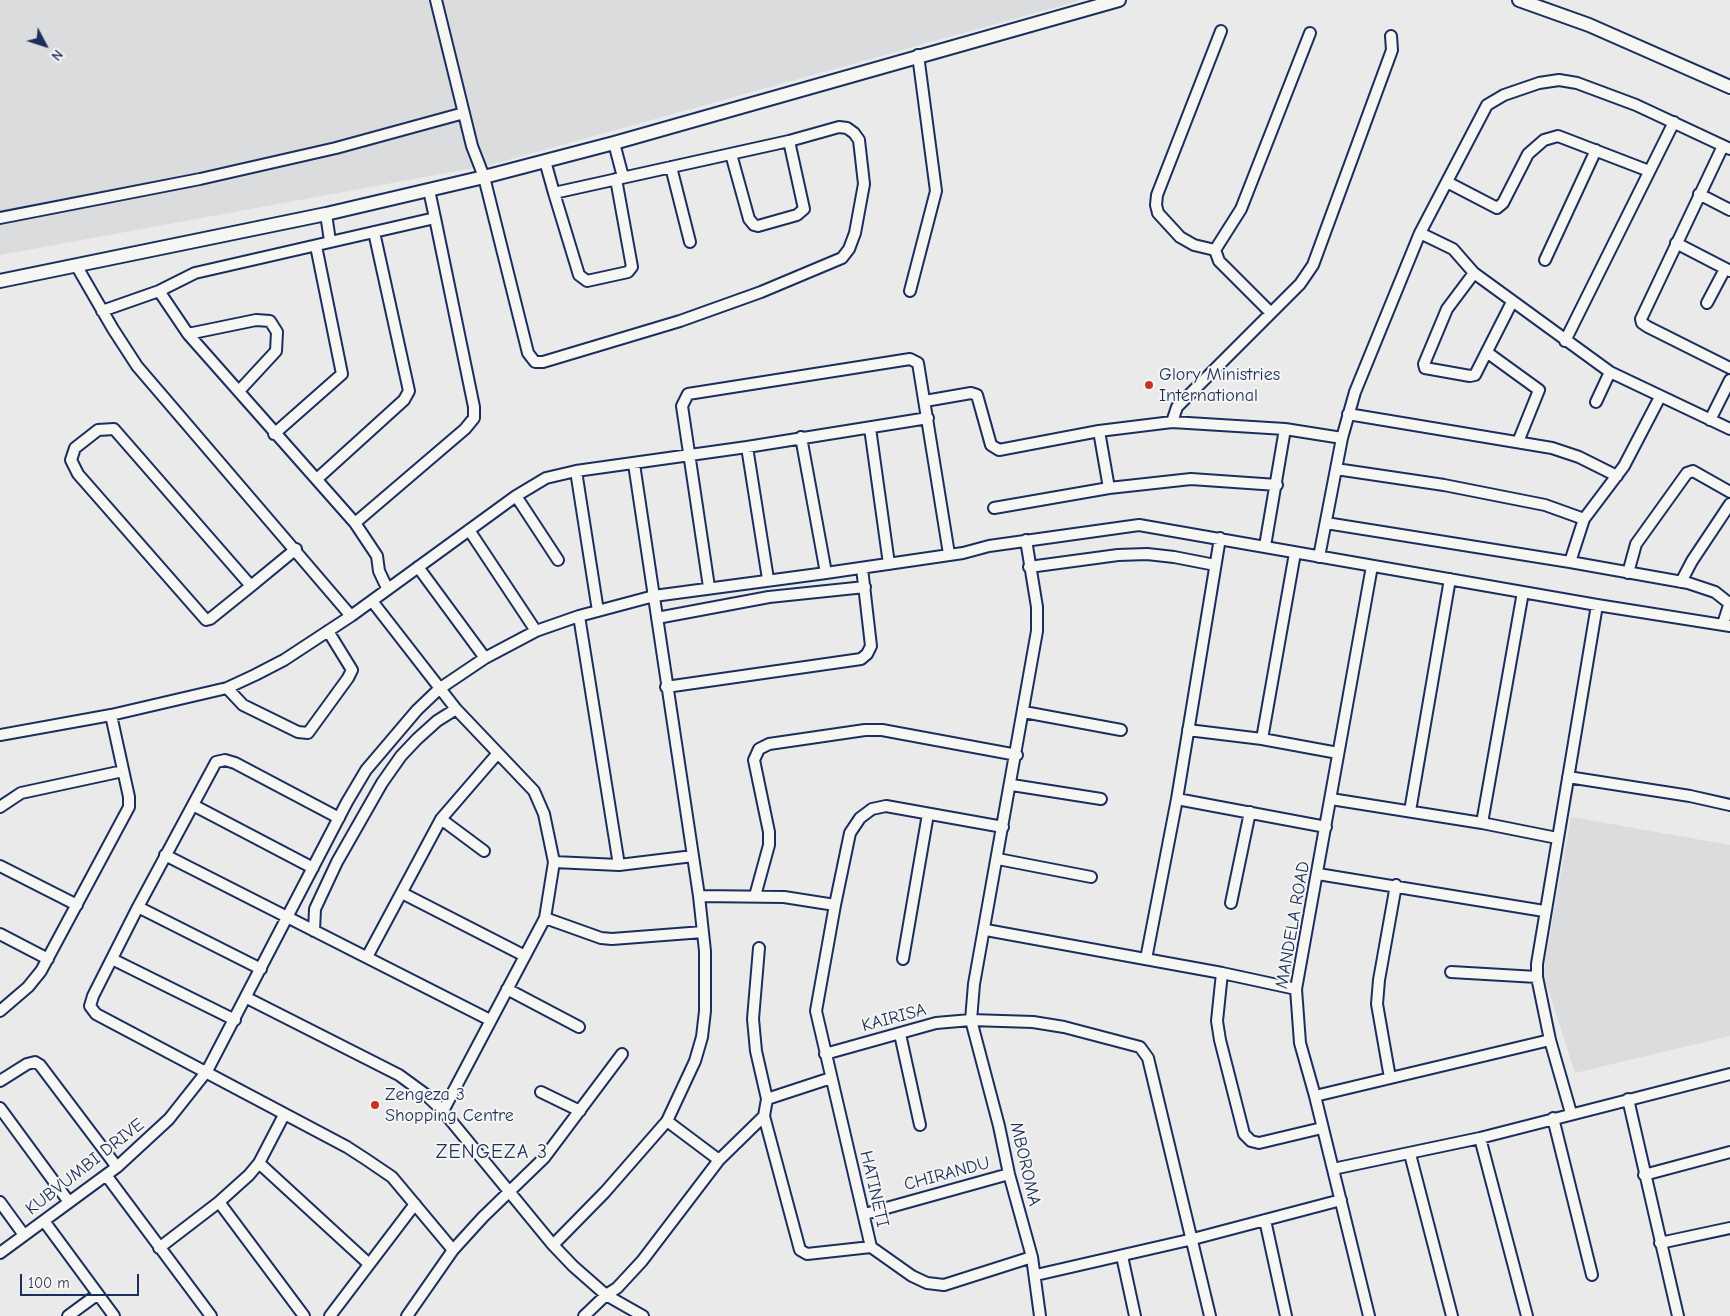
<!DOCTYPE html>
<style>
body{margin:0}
#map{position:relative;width:1730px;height:1316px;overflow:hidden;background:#e9eae9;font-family:"Comic Neue",sans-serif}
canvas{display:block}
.north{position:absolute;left:20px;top:20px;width:50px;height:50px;-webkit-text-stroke:4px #f6f6f2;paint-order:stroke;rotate:130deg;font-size:14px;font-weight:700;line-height:20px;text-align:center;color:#1b2f5e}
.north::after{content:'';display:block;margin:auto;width:18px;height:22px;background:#1b2f5e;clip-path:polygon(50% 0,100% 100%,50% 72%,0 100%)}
.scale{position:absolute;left:20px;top:1274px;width:119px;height:22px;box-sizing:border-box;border:2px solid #1b2f5e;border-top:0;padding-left:6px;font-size:15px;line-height:18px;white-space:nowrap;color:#1b2f5e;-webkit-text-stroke:4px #f6f6f2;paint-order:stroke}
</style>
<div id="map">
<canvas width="1730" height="1316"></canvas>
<div class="north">N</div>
<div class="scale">100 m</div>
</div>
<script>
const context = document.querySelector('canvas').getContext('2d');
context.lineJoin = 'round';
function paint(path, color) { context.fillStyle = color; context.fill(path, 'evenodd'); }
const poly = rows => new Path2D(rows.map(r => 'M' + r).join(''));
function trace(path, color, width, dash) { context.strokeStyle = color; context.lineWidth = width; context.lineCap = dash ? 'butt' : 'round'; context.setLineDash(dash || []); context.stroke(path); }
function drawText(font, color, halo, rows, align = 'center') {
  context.font = font + ' "Comic Neue",sans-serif'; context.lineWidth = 4; context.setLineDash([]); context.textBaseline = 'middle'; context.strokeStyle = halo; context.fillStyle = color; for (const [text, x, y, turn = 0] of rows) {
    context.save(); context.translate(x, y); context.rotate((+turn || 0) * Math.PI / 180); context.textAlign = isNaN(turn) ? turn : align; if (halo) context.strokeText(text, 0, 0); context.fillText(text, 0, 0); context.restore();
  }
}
paint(poly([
 [0,0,1077,0,1078,1,490,165,0,255],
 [1571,817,1730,845,1730,1036,1575,1073,1543,973]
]), '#dadcde');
const minor = poly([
 [436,0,472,146,484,177,528,353,535,362,543,362,680,321,761,292,842,258,849,249,855,233,864,184,859,140,854,133,847,128,839,127,789,141,554,193,545,161],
 [614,143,623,177],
 [1723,146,1641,319,1642,323,1648,327,1730,368],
 [731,154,749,219,754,225,758,226,797,215,804,209,789,141],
 [671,167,690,242],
 [1447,182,1497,208,1503,203,1528,154,1544,140,1558,136,1649,171],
 [554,193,579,275,587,281,628,272,632,267,616,179],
 [1699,194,1730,210],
 [326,214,330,241],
 [0,218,200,179,336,148,464,113],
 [1420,233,1453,249,1474,273,1610,372,1730,429],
 [1676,243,1730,271],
 [1215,250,1194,245,1180,237,1158,213,1156,205,1157,195,1221,31],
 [1545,260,1596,150],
 [76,265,113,329,137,366,351,616],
 [1474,273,1447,309,1424,364,1425,368,1470,376,1475,375,1512,302],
 [159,291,188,334,355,523,377,556,379,571,387,588],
 [910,291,936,191,918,55],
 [1707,303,1725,269],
 [102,311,159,291,195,273,435,218,429,190],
 [1270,312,1219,261,1215,250,1241,209,1310,33],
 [188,334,256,320,270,321,277,332,276,351,239,391],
 [1565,341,1674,122],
 [1488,353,1539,390,1518,442],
 [925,401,971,393,977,395,991,445,999,450,1099,431,1172,422,1285,429,1342,438],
 [1596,402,1610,372],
 [1348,414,1552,448,1579,457,1617,476],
 [1710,420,1730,380],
 [1172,422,1177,407,1300,284,1313,265,1392,50,1391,36],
 [870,428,889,564],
 [1099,431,1109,488],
 [274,434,342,374,316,246],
 [801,437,826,573],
 [747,447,768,579],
 [1336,469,1444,485,1545,505,1584,519],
 [576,471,598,611],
 [318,478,404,400,409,391,374,232],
 [516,496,558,560],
 [994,508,1109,488,1191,479,1277,485],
 [355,523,465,429,474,418,474,407,435,218],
 [1326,523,1570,562,1688,583,1715,592,1729,603],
 [469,530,536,631],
 [1026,540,1037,607,1037,631,974,984,971,1020,999,1126,1009,1174,1032,1257,1040,1316],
 [1265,546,1285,429],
 [1319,557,1342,438,1355,392,1420,233,1487,105,1504,95,1539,83,1559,80,1577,83,1636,105,1730,149],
 [1570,562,1584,519,1624,466,1660,397],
 [418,567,485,658],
 [1029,567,1118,555,1147,554,1174,557,1215,565],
 [1628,573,1636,544,1687,473,1693,471,1730,492],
 [1681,582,1692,561,1730,504],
 [251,586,114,429,98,430,75,448,71,460,78,474,206,620,210,619,251,586,296,549],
 [709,587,682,406,688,394,910,359,918,363,949,554],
 [372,601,456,709,534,791,544,814,554,862,545,918,443,1111],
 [579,616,619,865],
 [657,618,769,597,865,587],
 [1723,624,1730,602],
 [666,687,861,659,867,654,871,646,862,568],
 [227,688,243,705,298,732,308,733,348,678,352,670,328,631],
 [1024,712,1121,730],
 [1188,730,1262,739,1338,753],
 [0,735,111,715,227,688,255,675,284,660,351,616,516,496,546,478,576,471,747,447,928,418],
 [1262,739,1295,553],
 [1568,777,1690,796,1730,805],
 [1012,785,1101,799],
 [1177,799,1326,827],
 [1331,799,1482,823,1557,838],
 [193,805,313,868],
 [0,807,21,793,123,771],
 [1410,811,1450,579],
 [339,818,235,763,225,760,216,762,138,907,93,996,90,1006,96,1014,347,1147,367,1160,392,1177,453,1250],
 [441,819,484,851],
 [1482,823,1523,592],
 [1003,827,886,806,872,809,860,818,850,833,835,905,816,1011,871,1247,912,1276,927,1283,944,1285,1032,1257],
 [165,855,490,1020],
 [998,859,1091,877],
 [554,862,619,865,693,856],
 [0,866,77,905],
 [1318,874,1544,911],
 [402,893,525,956],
 [699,896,784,897,835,905],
 [755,896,769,845,769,832,754,760,759,749,769,744,865,730,882,730,1017,755],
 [1231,903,1250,812],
 [138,907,261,969],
 [545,918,601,938,612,939,703,932],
 [986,930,1222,973,1296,989],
 [314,931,315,909,337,862,382,783,401,756,417,739,437,721,456,709],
 [0,934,48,959],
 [367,957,441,819,498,753],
 [112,959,235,1020],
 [903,959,928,814],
 [1146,959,1177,799,1220,538],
 [1451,972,1537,977],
 [1222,973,1217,1021,1220,1040,1244,1134,1251,1141,1259,1143,1322,1128],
 [507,989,579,1027],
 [247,998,399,1075,425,1094,443,1111,553,1245,573,1266,606,1295,643,1316],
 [0,1011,28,987,41,971,129,807,129,797,111,715],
 [900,1034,920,1125],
 [825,1054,936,1023,971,1020,1033,1022,1064,1027,1140,1047,1148,1058,1210,1316],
 [1390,1078,1377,1004,1379,980,1396,885],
 [0,1081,27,1064,35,1062,40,1065,117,1167],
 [541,1092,580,1111],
 [1315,1096,1550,1040],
 [767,1099,831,1078],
 [1628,1099,1678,1316],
 [0,1108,69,1202],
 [1571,1113,1550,1040,1537,977,1537,964,1597,605],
 [764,1116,800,1250,807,1254,871,1247],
 [1553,1118,1592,1275],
 [667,1121,719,1160],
 [1480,1138,1527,1316],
 [1410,1154,1452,1316],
 [259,1163,369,1264],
 [1333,1169,1480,1138,1730,1074],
 [106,1175,211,1316],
 [1644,1175,1730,1152],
 [0,1202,24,1235],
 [219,1202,304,1316],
 [865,1214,1009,1174],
 [1265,1220,1286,1316],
 [44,1221,114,1316],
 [1660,1243,1730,1228],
 [553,1245,605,1192,667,1121,695,1061,702,1037,705,1011,705,951,699,896,634,464],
 [159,1248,219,1202,249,1175,259,1163,284,1115],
 [0,1253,117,1167,169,1119,207,1071,347,802,366,770,417,710,439,689,485,658,536,631,579,616,654,596,826,573,963,553,989,546,1139,525,1597,605,1730,626],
 [1122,1256,1135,1316],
 [1036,1275,1193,1239,1341,1200],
 [68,1316,98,1294],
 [330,1316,415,1204],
 [407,1316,453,1250,483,1217,544,1158,622,1054],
 [584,1316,606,1295,617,1288,642,1261,719,1160,764,1116,767,1099,756,1051,753,1019,759,948],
 [1369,1316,1315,1096,1300,1043,1296,989,1372,566]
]);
const major = poly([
 [1519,0,1589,25,1730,87],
 [0,281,326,214,484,177,614,143,1119,0]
]);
trace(minor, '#1b2f5e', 14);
trace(major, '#1b2f5e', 16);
trace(minor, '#f6f6f2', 10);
trace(major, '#f6f6f2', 12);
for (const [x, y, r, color] of [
 [1149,385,5,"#c8321e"],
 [375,1105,5,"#c8321e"]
]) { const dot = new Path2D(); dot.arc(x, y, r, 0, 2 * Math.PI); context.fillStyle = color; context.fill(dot); trace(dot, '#f6f6f2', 2); }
drawText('18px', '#1b2f5e', '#f6f6f2', [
 ["Glory Ministries",1159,375],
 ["International",1159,396],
 ["Zengeza 3",385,1095],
 ["Shopping Centre",385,1116]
], 'left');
drawText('18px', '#1b2f5e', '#f6f6f2', [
 ["MANDELA ROAD",1293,925,-80],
 ["KAIRISA",894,1018,-15],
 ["MBOROMA",1025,1164,77],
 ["KUBVUMBI DRIVE",85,1167,-38],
 ["CHIRANDU",947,1174,-15],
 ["HATINETI",874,1189,77]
]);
context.letterSpacing = '1px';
drawText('20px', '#1b2f5e', '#f6f6f2', [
 ["ZENGEZA 3",492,1152]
]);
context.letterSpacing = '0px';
</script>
